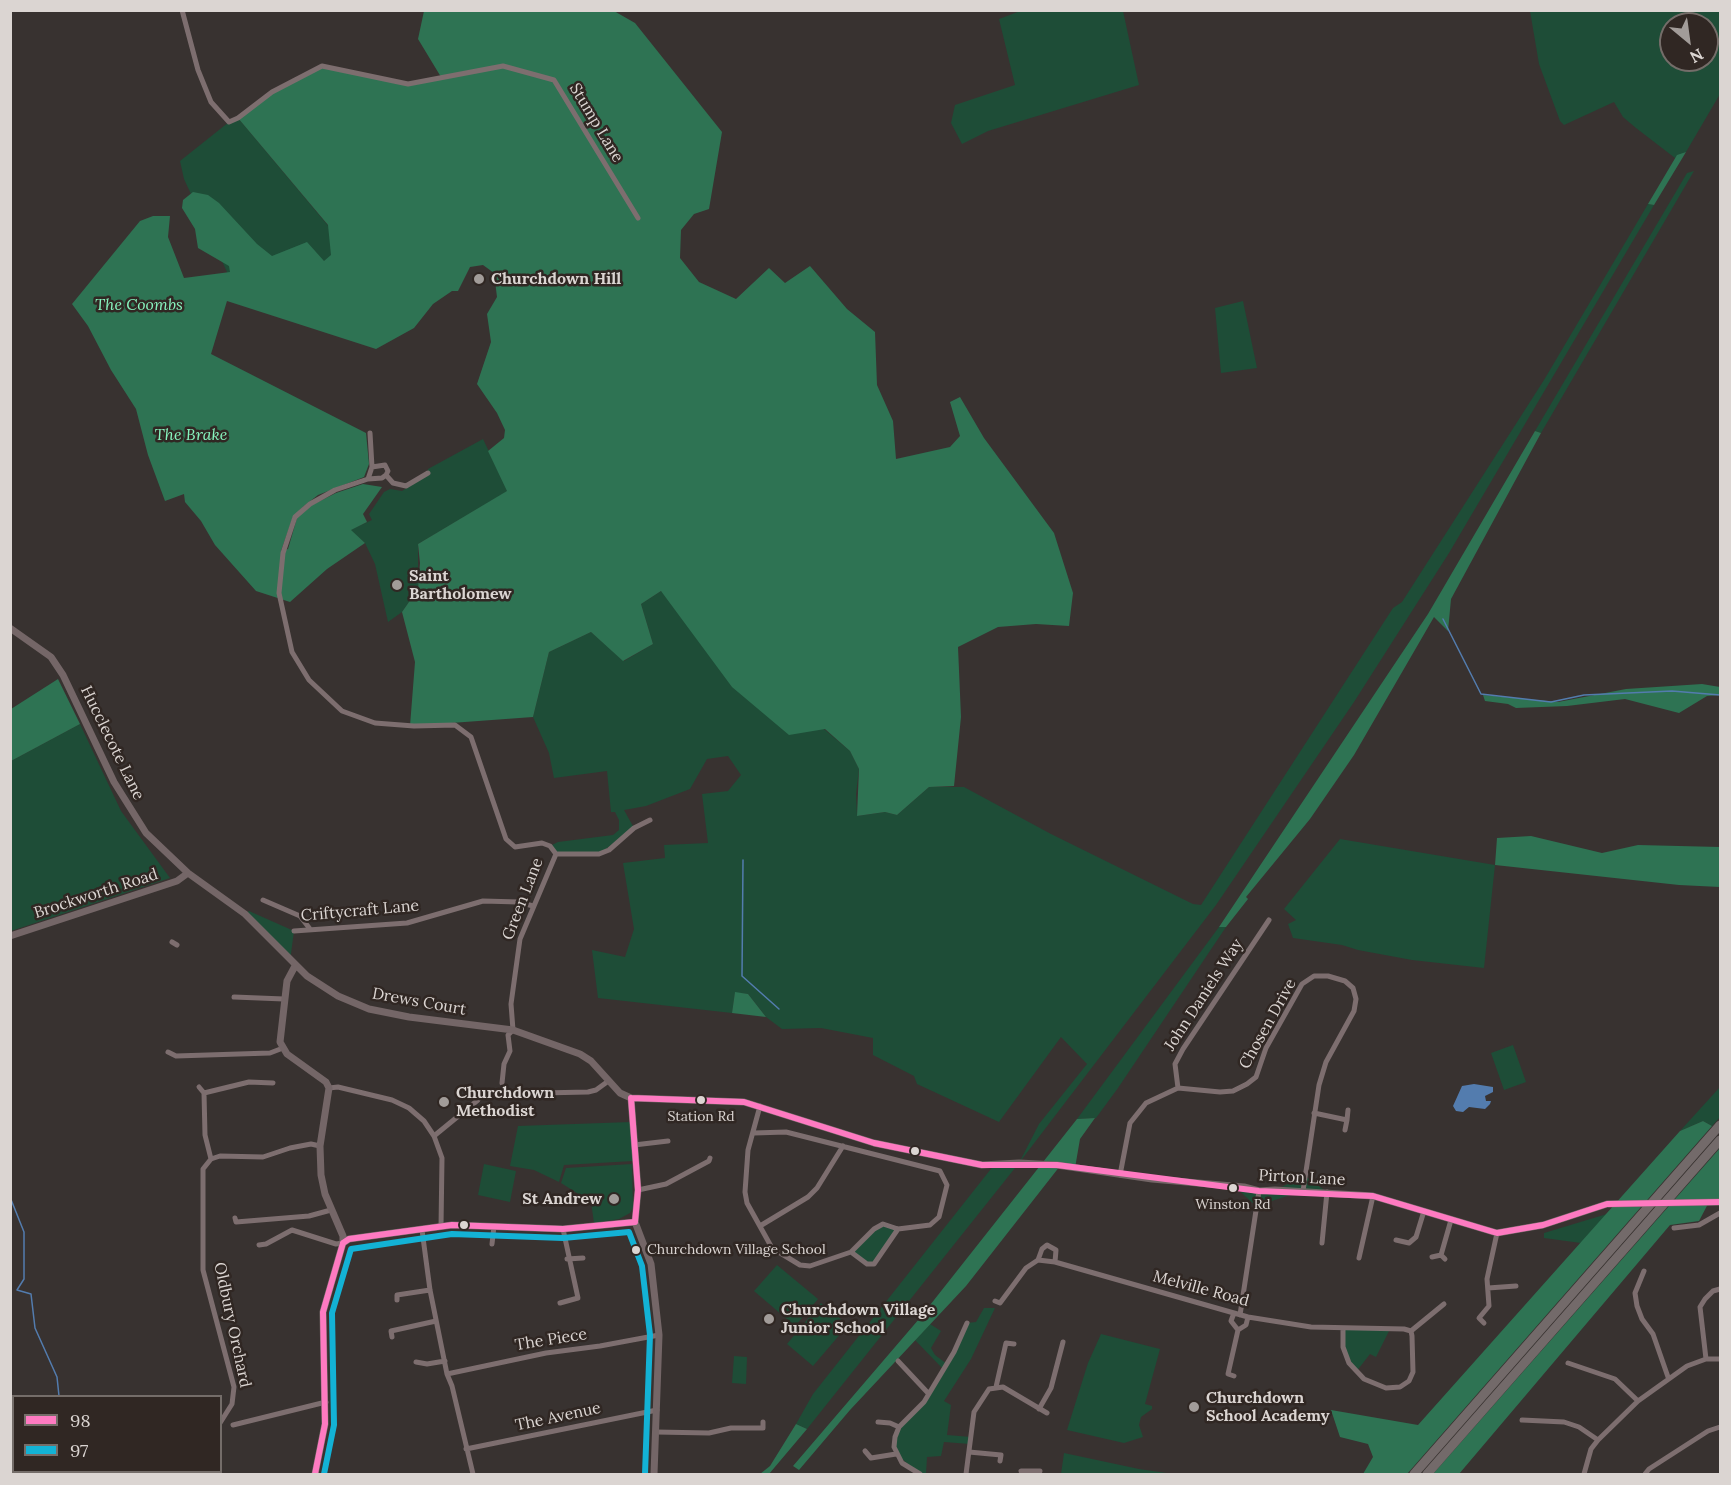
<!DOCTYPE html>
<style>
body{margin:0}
#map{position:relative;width:1731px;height:1485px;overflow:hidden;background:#383230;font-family:Lora,serif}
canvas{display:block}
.frame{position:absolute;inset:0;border:12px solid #dbd5d2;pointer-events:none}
.legend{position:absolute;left:12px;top:1395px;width:210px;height:78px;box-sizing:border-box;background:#302723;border:2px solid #746d69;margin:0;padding:8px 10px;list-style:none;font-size:18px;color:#dbd5d2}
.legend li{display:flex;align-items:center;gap:12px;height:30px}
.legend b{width:30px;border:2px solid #746d69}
.north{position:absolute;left:1659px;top:12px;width:60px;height:60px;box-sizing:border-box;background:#302723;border:2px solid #746d69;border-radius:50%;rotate:151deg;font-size:16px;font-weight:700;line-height:24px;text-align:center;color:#dbd5d2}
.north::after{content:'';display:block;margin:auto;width:21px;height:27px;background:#a29c99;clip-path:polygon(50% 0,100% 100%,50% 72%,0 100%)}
</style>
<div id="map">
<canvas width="1731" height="1485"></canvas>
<div class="frame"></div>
<ul class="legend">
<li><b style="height:8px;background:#fe7ac1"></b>98</li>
<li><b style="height:8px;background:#13b2d5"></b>97</li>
</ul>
<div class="north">N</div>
</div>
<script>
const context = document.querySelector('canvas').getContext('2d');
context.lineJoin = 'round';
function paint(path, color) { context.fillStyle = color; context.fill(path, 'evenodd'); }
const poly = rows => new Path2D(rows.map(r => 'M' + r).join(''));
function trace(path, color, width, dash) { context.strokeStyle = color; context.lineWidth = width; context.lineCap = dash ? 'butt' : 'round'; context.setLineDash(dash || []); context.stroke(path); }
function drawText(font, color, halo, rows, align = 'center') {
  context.font = font + ' Lora,serif'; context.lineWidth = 5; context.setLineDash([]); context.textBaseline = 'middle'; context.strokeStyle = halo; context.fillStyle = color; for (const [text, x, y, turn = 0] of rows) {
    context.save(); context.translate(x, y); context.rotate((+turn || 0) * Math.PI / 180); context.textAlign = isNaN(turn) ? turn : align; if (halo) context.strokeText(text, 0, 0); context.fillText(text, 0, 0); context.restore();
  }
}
paint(poly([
 [1023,10,1123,11,1139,85,988,131,962,144,951,123,955,105,1015,85,999,19],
 [1530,11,1720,11,1720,94,1686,152,1675,158,1636,128,1623,117,1614,102,1564,125,1560,121,1539,64],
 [1671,24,1707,24,1707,60,1671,60],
 [238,118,330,228,332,254,321,277,233,285,184,179,180,161,229,122],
 [1694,171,1541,433,1535,431,1687,173],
 [1648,204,1654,205,1449,553,1354,702,1216,905,1019,1163,807,1429,796,1424,813,1394,994,1165,1019,1163,1039,1124,1087,1064,1061,1037,999,1122,917,1084,914,1076,873,1055,873,1038,821,1028,782,1029,766,1017,748,994,735,993,732,1013,598,998,592,950,625,957,634,929,623,863,665,858,664,845,708,843,702,794,728,791,741,775,728,756,707,759,690,789,646,806,624,810,634,828,599,854,556,854,550,846,558,842,613,835,619,830,619,820,615,812,611,812,607,771,554,778,549,753,533,717,549,652,591,632,624,661,653,644,641,604,661,591,850,751,859,769,856,794,857,816,885,812,897,815,929,787,964,787,1051,834,1193,904,1201,905,1393,608,1402,602,1544,380],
 [1243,301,1257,368,1221,373,1215,308],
 [483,439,508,491,418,544,418,589,402,612,388,622,375,564,365,543,350,530,372,520,369,514,384,492,390,489,402,491,426,476,428,469],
 [80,724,121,811,170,878,11,931,11,761],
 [1340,839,1495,865,1484,968,1412,960,1358,950,1342,945,1293,938,1288,924,1296,920,1284,909],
 [249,911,294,931,290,961,245,914],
 [1219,927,1226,927,1118,1088,1096,1118,1077,1119],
 [1513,1045,1526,1082,1504,1090,1491,1053],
 [1720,1087,1720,1117,1712,1126,1703,1121,1680,1131],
 [631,1122,633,1161,564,1165,559,1182,534,1170,510,1166,518,1126],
 [484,1164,516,1171,510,1202,478,1195],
 [632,1164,633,1207,630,1213,619,1219,594,1223,591,1202,561,1183,566,1168],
 [1305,1176,1327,1192,1303,1191,1256,1206,1234,1186,1275,1190],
 [1607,1214,1581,1243,1544,1238,1544,1233],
 [883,1224,898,1229,879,1259,867,1264,851,1252],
 [777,1265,818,1299,795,1326,754,1291],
 [821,1303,848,1325,813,1366,787,1344],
 [984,1308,995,1308,971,1359,944,1401,951,1405,947,1435,971,1437,970,1444,944,1442,941,1456,927,1457,926,1474,920,1474,896,1454,895,1437,899,1427,924,1402,943,1369,915,1340,930,1324,941,1331,931,1348,935,1355,947,1364,967,1323,976,1322],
 [1343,1328,1390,1329,1376,1357,1370,1354,1356,1372,1343,1347],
 [1101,1334,1160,1349,1145,1404,1152,1406,1152,1409,1141,1417,1139,1425,1143,1437,1124,1443,1067,1430,1088,1363],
 [734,1356,747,1357,746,1384,732,1383],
 [1064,1453,1139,1469,1173,1474,1061,1474]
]), '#1e4d37');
paint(poly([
 [424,11,614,11,635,23,722,132,709,209,694,214,681,230,680,258,699,282,736,299,769,268,785,283,810,266,847,309,875,332,877,385,893,421,896,459,950,447,960,436,950,402,960,397,984,438,1054,533,1073,593,1069,626,1036,624,998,627,958,647,961,717,954,786,929,787,897,815,885,812,857,816,859,769,850,751,825,729,789,735,732,687,661,591,641,604,653,644,623,661,591,632,549,652,533,717,410,726,415,662,402,612,418,589,420,563,418,544,507,491,488,451,504,438,505,430,497,413,477,384,491,342,487,314,497,297,494,273,483,265,470,267,458,291,452,291,433,304,414,328,376,349,227,301,211,354,366,433,369,464,364,477,318,495,304,506,293,517,281,551,288,549,297,518,312,505,336,493,363,484,382,487,363,514,367,522,351,530,365,543,327,569,290,602,256,591,215,545,201,521,185,502,184,494,165,501,148,455,136,409,111,370,88,326,72,304,140,221,153,216,170,216,168,237,184,278,230,272,229,266,198,248,195,229,182,208,183,200,193,192,208,195,219,203,257,244,272,256,307,242,324,261,331,255,328,225,238,118,272,92,322,66,408,84,441,77,418,39],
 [1686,152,1654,205,1648,204,1677,155],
 [1535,431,1541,433,1451,599,1448,631,1434,617,1354,755,1310,819,1246,897,1248,899,1226,927,1219,927,1428,614],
 [58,679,80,724,11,761,11,709],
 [1702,684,1720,687,1720,695,1707,696,1679,713,1625,699,1567,706,1516,708,1508,704,1485,701,1483,695,1558,702,1626,689],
 [1531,836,1602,853,1638,845,1720,847,1720,887,1679,885,1495,865,1497,838],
 [735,992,748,994,766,1017,732,1013],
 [1095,1118,1080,1139,1075,1168,1060,1166,966,1286,850,1410,799,1470,793,1466,919,1319,1077,1119],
 [1703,1121,1712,1126,1407,1474,1363,1474,1373,1457,1368,1444,1340,1437,1331,1410,1418,1425,1680,1131],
 [1720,1148,1720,1199,1709,1202,1699,1221,1670,1225,1459,1474,1433,1474],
 [796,1424,807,1429,769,1474,760,1474,770,1466]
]), '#2e7353');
paint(poly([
 [1474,1084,1493,1087,1493,1092,1485,1096,1486,1101,1491,1101,1490,1104,1485,1109,1469,1107,1463,1112,1456,1111,1453,1106,1462,1086]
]), '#537cae');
trace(poly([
 [1443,619,1481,694,1551,702,1584,695,1672,691,1720,695],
 [743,860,742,976,779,1009],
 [10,1197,24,1232,24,1279,17,1290,31,1294,35,1328,57,1377,59,1396],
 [68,1472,70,1474]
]), '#537cae', 1.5);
trace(poly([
 [182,10,198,70,211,102,229,122,238,118,272,92,322,66,408,84,503,66,554,80,638,218],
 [370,433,372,467,368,479,335,490,310,504,295,517,283,553,279,593,292,652,309,680,342,711,375,723,414,726,455,725,471,737,506,839,515,847,542,843,550,846,556,854],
 [372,467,385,465,388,471,386,475,393,483,406,486,428,473],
 [368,479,382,478,386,475],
 [556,854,599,854,609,850,634,828,650,820],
 [263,900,300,916,310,929],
 [294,931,407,923,483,901,519,902,533,906],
 [172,942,177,945],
 [234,997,284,999],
 [168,1052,176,1056,270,1053,283,1048],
 [502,1083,504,1064,510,1051,508,1035,513,1030,511,1004,520,939,556,854],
 [199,1087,204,1093,205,1135,211,1159],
 [329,1088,338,1087,392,1100,409,1108,424,1121,434,1136,442,1158,441,1227],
 [1178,1088,1175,1064,1183,1049,1269,920],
 [204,1093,249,1082,273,1083],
 [541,1093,588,1092,596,1090,607,1082],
 [1314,1113,1347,1120,1348,1110],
 [1345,1130,1347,1120],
 [754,1133,786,1132,940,1171,947,1185,939,1217,930,1225,898,1229,883,1224,874,1229,851,1252,810,1266,800,1265,772,1248,747,1203,745,1192,748,1150,760,1106],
 [434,1136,478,1100],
 [634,1145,668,1141],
 [1120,1175,1130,1123,1146,1103,1178,1088,1220,1092,1233,1091,1247,1084,1256,1077,1266,1048,1302,984,1314,976,1328,976,1345,981,1353,988,1356,999,1354,1011,1326,1062,1319,1085,1303,1191],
 [638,1190,666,1184,709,1161,710,1158],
 [235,1218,236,1222,309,1216,331,1210],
 [760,1226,808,1197,817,1188,843,1146],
 [1674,1228,1699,1225,1720,1213],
 [422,1230,430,1290,447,1374,452,1386,473,1474],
 [1396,1240,1409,1243,1416,1237,1424,1211],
 [1322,1243,1327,1192],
 [492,1244,494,1226],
 [259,1245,266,1244,292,1230,336,1244,343,1243],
 [851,1252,867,1264,874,1264,898,1229],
 [1432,1257,1441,1255],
 [1359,1258,1373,1196],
 [567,1259,583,1258],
 [1445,1259,1441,1255,1451,1220],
 [1038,1260,1042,1249,1047,1245,1056,1250,1055,1262],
 [1644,1271,1635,1293,1637,1306,1642,1319,1653,1334,1668,1377],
 [1488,1288,1516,1286],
 [397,1300,397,1295,430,1290],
 [995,1301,1000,1303,1026,1268,1038,1260,1055,1262,1248,1317,1311,1327,1404,1329,1411,1331,1412,1336,1413,1372,1409,1381,1400,1387,1386,1388,1364,1379,1349,1363,1343,1347,1343,1328],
 [560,1303,578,1298,563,1229],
 [1234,1313,1231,1321,1238,1330,1246,1325,1248,1317],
 [1240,1315,1259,1191],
 [1484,1323,1479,1318,1489,1306,1487,1279,1497,1233],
 [1411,1331,1444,1304],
 [392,1337,391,1331,436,1321],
 [1706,1359,1700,1307,1705,1299,1713,1291,1720,1289],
 [898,1361,927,1392],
 [416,1362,427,1364,445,1361],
 [1568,1363,1615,1379,1638,1401],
 [447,1374,546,1353,600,1346,659,1335],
 [1234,1376,1228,1374,1238,1330],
 [996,1387,1006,1343,1014,1344],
 [1039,1409,1051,1388,1063,1342],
 [1522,1420,1564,1422,1579,1427,1598,1440],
 [878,1422,890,1423,899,1427],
 [220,1423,232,1404,234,1387,203,1270,203,1169,211,1159,220,1156,263,1157,290,1148,311,1144,320,1146],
 [233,1425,326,1402],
 [656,1432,709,1433,731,1428,763,1428,763,1422],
 [466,1449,657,1410],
 [865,1451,871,1458,896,1454],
 [969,1452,1001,1455,1000,1461],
 [202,1474,202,1472],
 [920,1474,902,1463,894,1447,895,1437,899,1427,924,1402,954,1352,967,1323],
 [966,1474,974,1412,989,1389,1003,1387,1047,1413],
 [1022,1474,1021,1471,1040,1471],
 [1584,1474,1591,1449,1598,1440,1638,1401,1687,1366,1706,1359,1720,1359],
 [1645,1474,1649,1469,1708,1431,1720,1427]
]), '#7d6e6f', 5);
trace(poly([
 [10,628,51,657,63,675,114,782,146,833,188,873,245,914,307,976,338,996,369,1009,409,1017,513,1030,580,1054,591,1061,620,1093,631,1098,744,1102,874,1143,982,1165,1019,1163,1057,1165,1152,1179,1244,1187,1259,1191,1275,1190,1373,1196,1497,1233,1543,1225,1607,1204,1720,1202],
 [10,936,177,881,188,873],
 [295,966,287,981,280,1042,287,1054,326,1082,329,1088,320,1146,321,1175,325,1194,343,1236,343,1243,323,1312,325,1424,315,1474],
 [631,1098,638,1190,635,1222,651,1264,659,1335,654,1474],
 [343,1243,349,1239,452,1225,563,1229,635,1222]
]), '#746667', 7);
trace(poly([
 [1414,1474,1720,1125],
 [1427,1474,1720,1140]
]), '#736a6a', 9);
trace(poly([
 [631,1098,744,1102,874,1143,982,1165,1057,1165,1259,1191,1373,1196,1497,1233,1543,1225,1607,1204,1720,1202],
 [631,1098,638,1190,635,1222],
 [343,1243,349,1239,452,1225,563,1229,635,1222],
 [315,1474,325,1424,323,1312,343,1243]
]), '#fe7ac1', 6);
trace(poly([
 [324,1474,334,1425,332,1313,351,1249,452,1234,563,1238,629,1232,642,1266,650,1335,645,1474]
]), '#13b2d5', 6);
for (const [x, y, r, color] of [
 [479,279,6,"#a29c99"],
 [397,585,6,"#a29c99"],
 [701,1100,5,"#dbd5d2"],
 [444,1102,6,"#a29c99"],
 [915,1151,5,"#dbd5d2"],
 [1233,1188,5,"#dbd5d2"],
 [614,1199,6,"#a29c99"],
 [464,1225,5,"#dbd5d2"],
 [636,1250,5,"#dbd5d2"],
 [769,1319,6,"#a29c99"],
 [1194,1407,6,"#a29c99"]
]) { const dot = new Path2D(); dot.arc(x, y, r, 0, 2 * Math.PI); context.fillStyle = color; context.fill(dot); trace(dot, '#302723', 2); }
drawText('14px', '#dbd5d2', '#302723', [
 ["Station Rd",701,1117],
 ["Winston Rd",1233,1205],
 ["Churchdown Village School",647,1250,"left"]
]);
drawText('16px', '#dbd5d2', '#302723', [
 ["Stump Lane",596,123,59],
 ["Hucclecote Lane",112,743,64],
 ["Brockworth Road",96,894,-18],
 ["Green Lane",523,899,-69],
 ["Criftycraft Lane",360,911,-5],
 ["John Daniels Way",1204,995,-57],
 ["Drews Court",419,1002,10],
 ["Chosen Drive",1268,1024,-61],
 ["Pirton Lane",1302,1178,3],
 ["Melville Road",1201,1289,15],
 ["Oldbury Orchard",232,1325,78],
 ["The Piece",551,1340,-9],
 ["The Avenue",558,1417,-12]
]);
drawText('bold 16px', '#dbd5d2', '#302723', [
 ["Churchdown Hill",491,279],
 ["Saint",409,576],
 ["Bartholomew",409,594],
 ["Churchdown",456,1093],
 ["Methodist",456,1111],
 ["St Andrew",602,1199,"right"],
 ["Churchdown Village",781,1310],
 ["Junior School",781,1328],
 ["Churchdown",1206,1398],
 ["School Academy",1206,1416]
], 'left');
drawText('italic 16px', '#87f4be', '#302723', [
 ["The Coombs",139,305],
 ["The Brake",191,435]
]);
</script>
